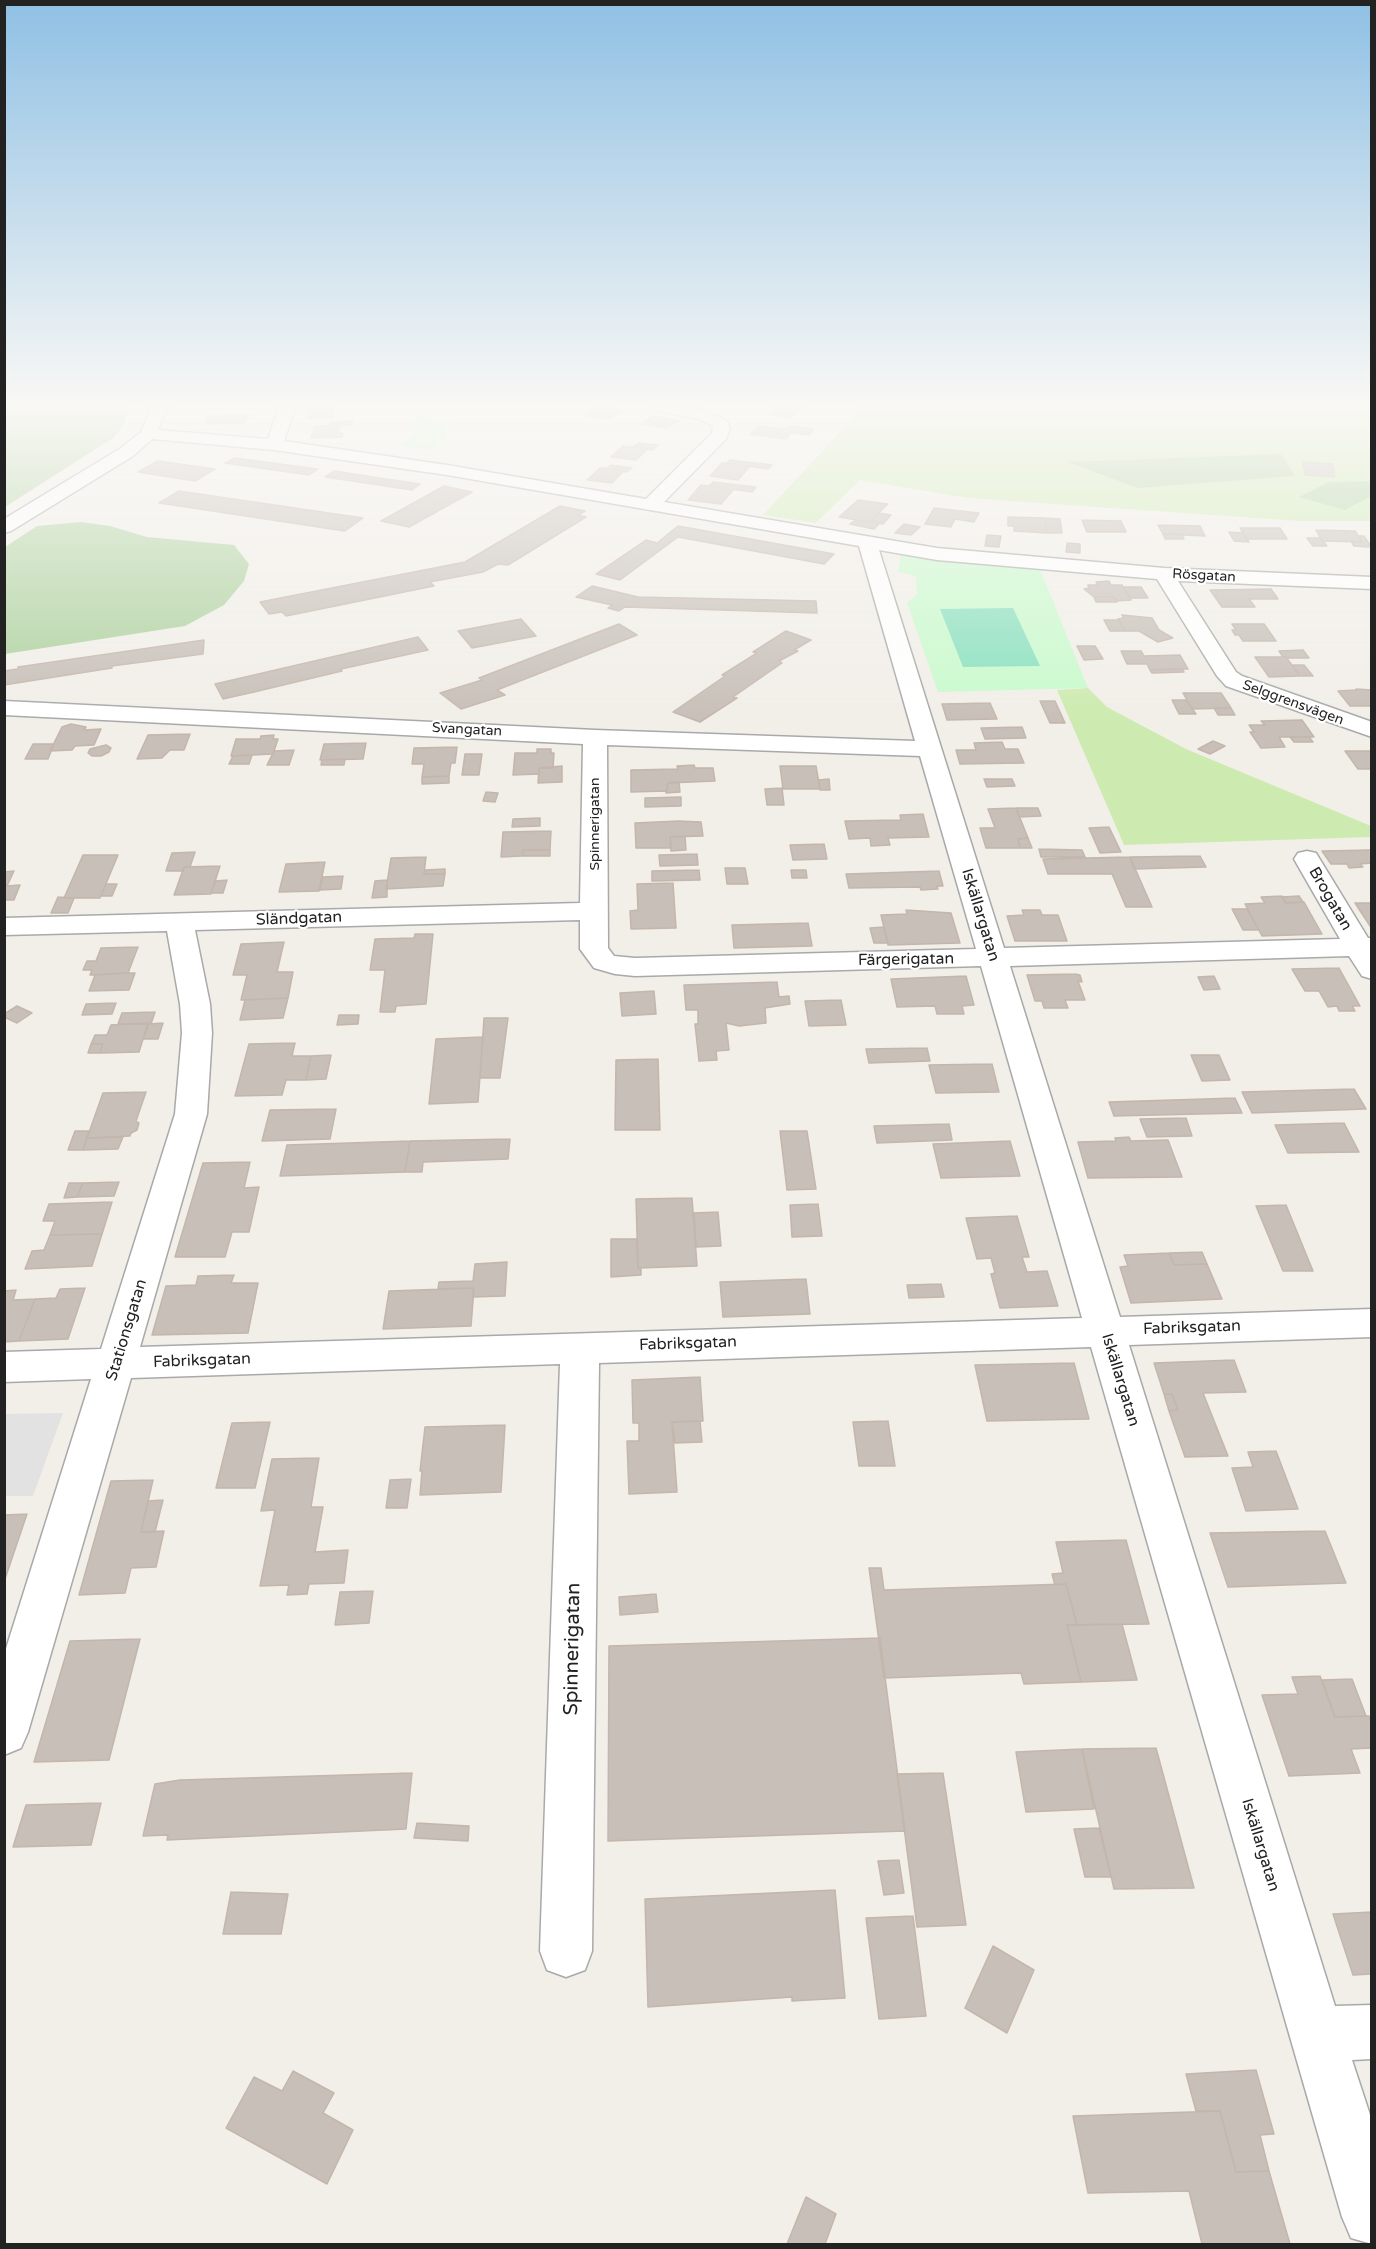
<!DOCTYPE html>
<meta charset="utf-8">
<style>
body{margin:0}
#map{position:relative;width:1376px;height:2249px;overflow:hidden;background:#f2efe9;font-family:"Varela Round",sans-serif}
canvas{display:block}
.frame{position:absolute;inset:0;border:6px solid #222;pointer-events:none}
</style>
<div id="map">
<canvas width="1376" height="2249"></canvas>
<div class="frame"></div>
</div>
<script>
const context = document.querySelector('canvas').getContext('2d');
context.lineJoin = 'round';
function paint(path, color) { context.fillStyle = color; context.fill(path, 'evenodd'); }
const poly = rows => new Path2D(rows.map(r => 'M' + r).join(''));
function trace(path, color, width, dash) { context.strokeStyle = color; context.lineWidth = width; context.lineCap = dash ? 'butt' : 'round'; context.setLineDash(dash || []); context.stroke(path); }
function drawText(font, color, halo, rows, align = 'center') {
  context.font = font + ' "Varela Round",sans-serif'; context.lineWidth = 4.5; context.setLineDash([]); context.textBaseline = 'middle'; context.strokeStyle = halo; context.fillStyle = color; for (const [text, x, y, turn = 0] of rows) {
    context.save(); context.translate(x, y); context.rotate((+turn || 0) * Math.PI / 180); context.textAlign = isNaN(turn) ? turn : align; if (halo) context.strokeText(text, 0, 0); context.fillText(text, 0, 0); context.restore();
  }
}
paint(poly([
 [858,407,1371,407,1371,521,1299,521,967,498,860,480,816,523,763,515,862,408],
 [1088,688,1107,707,1186,749,1371,826,1371,837,1124,845,1057,690]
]), '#cdebb0');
paint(poly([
 [5,407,127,407,128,411,123,426,113,438,5,507],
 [1281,454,1295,476,1138,488,1067,462],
 [1371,481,1371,496,1345,510,1299,497,1329,482],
 [81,522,110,526,147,537,234,545,249,564,244,581,224,605,185,626,5,654,5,547,37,526]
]), '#add19e');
paint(poly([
 [421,416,452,422,444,429,447,439,431,450,400,446,415,433,407,429,413,419],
 [901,555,1040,569,1088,688,938,692,907,603,917,594,916,576,898,572]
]), '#c8facc');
paint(poly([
 [1013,608,1040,666,963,667,940,609]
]), '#88e0be');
paint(poly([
 [63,1413,33,1496,5,1496,5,1414]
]), '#e2e2e2');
const building = poly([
 [312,407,335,407,333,417,308,418,312,407],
 [599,407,604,407,624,411,608,419,585,415,599,407],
 [777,407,805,407,789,418,767,414,777,407],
 [249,415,245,423,204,424,208,416,249,415],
 [654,416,679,421,665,428,641,424,654,416],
 [353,421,352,425,331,426,331,422,353,421],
 [340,425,338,433,343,433,342,437,311,438,315,426,340,425],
 [758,426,786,429,794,430,786,439,750,434,758,426],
 [789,426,814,429,809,435,791,433,794,430,786,429,789,426],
 [638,443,658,445,653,450,634,447,638,443],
 [623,446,634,447,648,449,636,460,611,457,623,446],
 [235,458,318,469,309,475,225,463,235,458],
 [730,460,772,465,768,469,727,463,730,460],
 [158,461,215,469,195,481,138,472,158,461],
 [1303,462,1333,464,1335,477,1305,475,1303,462],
 [722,463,727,463,750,466,738,480,710,476,722,463],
 [611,465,632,468,627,472,607,468,611,465],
 [600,468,607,468,624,471,612,483,587,480,600,468],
 [334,471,420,484,412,490,325,477,334,471],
 [713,482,756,487,752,492,709,486,713,482],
 [701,485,709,486,734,489,721,504,688,500,701,485],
 [444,486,472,492,409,527,381,521,444,486],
 [179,491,363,518,345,531,159,503,179,491],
 [858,500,888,504,869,522,839,517,858,500],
 [560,506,585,511,578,515,586,517,508,565,498,564,483,572,430,582,434,586,286,616,282,612,269,614,260,602,465,562,560,506],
 [934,508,979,513,974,522,955,519,951,527,925,524,934,508],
 [879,513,891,515,883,524,870,521,879,513],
 [1008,517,1045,518,1047,533,1014,531,1014,526,1008,526,1008,517],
 [1045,518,1060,519,1062,533,1047,533,1045,518],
 [856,520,869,522,880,523,874,529,850,524,856,520],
 [1082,520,1121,521,1126,532,1087,532,1082,520],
 [904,524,920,527,911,535,895,533,904,524],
 [1158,525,1200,526,1205,536,1163,534,1158,525],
 [678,526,834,554,824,564,678,537,620,580,596,574,646,540,657,543,678,526],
 [1240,528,1280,528,1287,539,1246,539,1240,528],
 [1316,530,1355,531,1362,542,1322,541,1316,530],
 [1229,532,1243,533,1249,542,1234,541,1229,532],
 [1163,534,1182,534,1184,539,1165,539,1163,534],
 [987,535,1001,536,999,547,985,546,987,535],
 [1359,536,1364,536,1370,545,1369,547,1354,546,1351,541,1362,542,1359,536],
 [1307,538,1321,538,1327,546,1313,546,1307,538],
 [1067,543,1080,544,1080,553,1066,552,1067,543],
 [1109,581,1111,585,1122,585,1131,600,1116,601,1114,597,1094,597,1084,589,1089,588,1088,585,1098,585,1096,582,1109,581],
 [592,586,638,597,816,601,817,613,625,607,619,611,608,608,612,605,576,597,592,586],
 [1123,587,1141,587,1148,598,1130,598,1123,587],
 [1271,589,1278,599,1249,599,1255,607,1222,607,1210,590,1271,589],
 [1094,597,1114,597,1117,602,1096,602,1094,597],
 [1122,615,1152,618,1159,630,1173,638,1158,642,1139,631,1125,631,1118,619,1124,618,1122,615],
 [521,619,536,636,472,648,458,631,521,619],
 [1104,620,1119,620,1125,631,1110,631,1104,620],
 [619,624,637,635,497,690,505,695,461,709,440,693,482,680,479,678,619,624],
 [1232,624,1264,624,1276,641,1243,641,1239,635,1235,635,1232,630,1236,630,1232,624],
 [786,631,811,640,794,650,798,651,779,661,782,663,733,697,737,698,700,722,673,712,725,676,722,675,757,653,753,652,786,631],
 [418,637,428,650,341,669,342,671,254,692,223,699,215,684,418,637],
 [204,640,203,654,112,666,112,668,4,685,4,671,18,669,18,667,204,640],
 [1077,646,1095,646,1103,659,1084,660,1077,646],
 [1303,650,1309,658,1287,658,1283,657,1279,651,1303,650],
 [1121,651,1141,651,1144,656,1180,655,1188,669,1150,670,1147,664,1127,664,1121,651],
 [1255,657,1286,657,1300,676,1269,677,1255,657],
 [1292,665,1304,665,1313,676,1300,676,1292,665],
 [1182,669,1184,672,1152,673,1150,670,1182,669],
 [1356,689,1372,690,1372,706,1350,706,1338,691,1357,690,1356,689],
 [1183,693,1221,693,1231,708,1192,709,1183,693],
 [1172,700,1186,700,1196,714,1179,714,1172,700],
 [1040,701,1055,701,1065,723,1050,723,1040,701],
 [990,703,997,719,947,720,942,704,990,703],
 [1214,708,1231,708,1235,715,1218,715,1214,708],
 [1302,720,1314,737,1279,737,1285,747,1261,748,1250,732,1254,732,1249,725,1265,725,1261,721,1302,720],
 [71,724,86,727,84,730,101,729,94,745,75,746,72,750,50,751,62,727,71,724],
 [1022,727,1026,738,985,739,981,728,1022,727],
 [190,734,184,750,170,750,162,758,137,759,148,735,190,734],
 [274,735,273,739,278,739,273,754,231,756,236,739,260,739,261,736,274,735],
 [1290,737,1309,737,1313,742,1294,742,1290,737],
 [1213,741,1225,746,1210,754,1198,749,1213,741],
 [1002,742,1005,749,1018,749,1024,763,960,764,956,750,976,750,974,743,1002,742],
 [366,743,363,759,320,760,324,744,366,743],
 [33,744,54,744,48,759,25,759,33,744],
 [106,745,111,748,109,752,101,756,92,756,88,753,90,749,106,745],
 [457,747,455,763,451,763,449,776,422,777,424,764,412,764,414,748,457,747],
 [537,749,551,749,551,753,554,753,553,768,539,768,539,774,513,775,515,753,537,753,537,749],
 [294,750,289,765,267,765,274,751,294,750],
 [1345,751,1372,751,1372,769,1358,769,1345,751],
 [465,754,482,754,479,775,462,775,465,754],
 [252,755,249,764,229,764,233,756,252,755],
 [345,759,344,765,321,765,322,760,345,759],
 [694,765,695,768,713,768,715,781,668,783,667,791,631,792,631,770,678,769,677,766,694,765],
 [562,766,562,782,538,783,539,768,562,766],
 [780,766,816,766,820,789,783,789,780,766],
 [449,776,449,783,422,784,422,777,449,776],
 [829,779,830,790,820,790,818,780,829,779],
 [984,779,1012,779,1015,786,987,787,984,779],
 [679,782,680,792,666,793,668,783,679,782],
 [782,788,784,805,767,805,765,789,782,788],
 [486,792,498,793,495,802,483,801,486,792],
 [681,797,681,806,645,807,645,798,681,797],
 [1016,808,1028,838,1018,839,1020,848,986,848,980,828,995,828,988,809,1016,808],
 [1016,808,1038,808,1041,816,1019,817,1016,808],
 [923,814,929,837,888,838,890,845,871,846,870,838,849,839,845,821,901,820,900,815,923,814],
 [540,818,540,826,512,827,513,819,540,818],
 [679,821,701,822,703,836,670,837,671,848,636,848,635,823,679,821],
 [1109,827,1121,852,1100,853,1089,828,1109,827],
 [551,831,550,850,523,850,522,856,501,857,503,832,551,831],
 [685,836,686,850,671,851,670,837,685,836],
 [1028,838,1032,848,1020,848,1018,839,1028,838],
 [824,844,827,859,793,860,790,845,824,844],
 [1039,849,1082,850,1085,857,1041,857,1039,849],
 [523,850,550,850,550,856,522,856,523,850],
 [1372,850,1372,863,1360,864,1363,867,1349,868,1347,864,1331,864,1322,851,1372,850],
 [195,852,190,867,184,867,183,871,166,871,172,853,195,852],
 [697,854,698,865,660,866,659,855,697,854],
 [83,855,118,855,100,898,64,898,83,855],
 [1200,856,1206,867,1134,869,1130,857,1200,856],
 [426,857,424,874,445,874,443,886,386,889,391,858,426,857],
 [1130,857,1152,907,1126,907,1112,874,1048,874,1043,859,1130,857],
 [325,862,319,891,279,892,286,864,325,862],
 [220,866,211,894,174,895,184,867,220,866],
 [725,868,745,868,748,884,727,884,725,868],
 [445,869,445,874,424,874,425,870,445,869],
 [699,870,700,880,652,881,652,871,699,870],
 [791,870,806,870,807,878,792,878,791,870],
 [14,871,7,886,20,885,14,900,4,900,4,872,14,871],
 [939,871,943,886,937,886,938,889,921,890,920,887,849,888,846,874,939,871],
 [343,876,341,889,320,890,323,877,343,876],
 [227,880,223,893,211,893,216,881,227,880],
 [387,880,387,897,372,898,375,881,387,880],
 [673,883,676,928,631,929,630,911,638,910,637,884,673,883],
 [106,884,117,884,112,896,101,896,106,884],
 [1282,896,1286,903,1304,902,1322,934,1262,936,1245,904,1265,903,1261,897,1282,896],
 [1299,896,1303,902,1286,903,1282,897,1299,896],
 [58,897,74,898,68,913,51,913,58,897],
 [1355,903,1372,903,1372,929,1355,903],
 [1232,909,1247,909,1259,930,1243,930,1232,909],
 [906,910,951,913,960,943,888,945,881,915,907,914,906,910],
 [1022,910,1040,910,1042,915,1058,915,1067,941,1015,941,1007,916,1024,915,1022,910],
 [808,923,812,946,734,948,732,925,808,923],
 [884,927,888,943,874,943,870,928,884,927],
 [415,934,433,934,426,1004,396,1006,395,1012,380,1012,385,970,370,970,375,939,414,938,415,934],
 [284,942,277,972,293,972,288,998,241,1000,247,975,233,975,241,944,284,942],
 [138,947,128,973,90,975,92,970,83,970,87,961,96,961,101,948,138,947],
 [1339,968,1360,1006,1352,1006,1355,1011,1339,1011,1337,1006,1328,1007,1319,991,1305,991,1292,969,1339,968],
 [128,973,135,973,129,990,89,991,95,975,128,973],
 [1075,974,1080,975,1082,982,1078,981,1085,1000,1065,1000,1068,1008,1044,1008,1042,1001,1035,1001,1027,975,1075,974],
 [966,976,974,1005,962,1006,964,1014,937,1014,935,1006,897,1007,891,979,966,976],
 [1214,976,1220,989,1204,990,1198,977,1214,976],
 [777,982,779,997,789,996,790,1004,765,1008,766,1023,739,1026,726,1023,729,1050,716,1051,717,1060,699,1061,695,1024,698,1024,698,1010,686,1010,684,985,777,982],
 [654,991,656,1014,622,1016,620,993,654,991],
 [288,998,283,1018,240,1020,245,1000,288,998],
 [841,1000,846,1025,809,1026,805,1001,841,1000],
 [116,1003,112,1014,82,1015,86,1004,116,1003],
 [17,1006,32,1013,17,1023,4,1017,4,1014,17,1006],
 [155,1012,151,1024,118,1024,122,1013,155,1012],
 [339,1015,359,1015,358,1024,337,1025,339,1015],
 [484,1018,508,1018,500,1078,480,1078,484,1018],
 [148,1023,139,1052,100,1053,103,1044,91,1044,95,1035,107,1035,111,1025,148,1023],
 [163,1023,158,1039,143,1039,149,1024,163,1023],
 [483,1037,478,1102,429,1104,436,1039,483,1037],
 [295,1043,292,1056,311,1056,306,1080,286,1080,282,1095,235,1096,249,1044,295,1043],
 [91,1044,103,1044,100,1053,88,1053,91,1044],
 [927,1048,930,1061,869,1063,866,1049,927,1048],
 [331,1055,326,1079,306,1080,311,1056,331,1055],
 [1191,1055,1219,1055,1230,1080,1202,1081,1191,1055],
 [658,1059,660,1130,615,1130,616,1060,658,1059],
 [992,1064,999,1092,936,1093,929,1065,992,1064],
 [1354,1089,1366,1109,1252,1113,1242,1092,1354,1089],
 [146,1092,136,1121,139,1123,137,1130,131,1133,130,1136,87,1138,103,1093,146,1092],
 [1235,1098,1242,1113,1114,1116,1109,1102,1235,1098],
 [336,1109,330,1139,262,1141,270,1110,336,1109],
 [1186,1118,1192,1136,1147,1137,1140,1119,1186,1118],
 [1344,1123,1359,1152,1288,1153,1275,1125,1344,1123],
 [949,1124,952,1140,877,1143,874,1126,949,1124],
 [75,1131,89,1131,83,1150,68,1150,75,1131],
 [780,1131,807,1131,816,1189,787,1190,780,1131],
 [123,1137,118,1149,83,1150,87,1138,123,1137],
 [1129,1137,1131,1141,1168,1140,1182,1177,1088,1178,1078,1142,1116,1141,1115,1138,1129,1137],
 [510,1139,508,1159,423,1162,422,1172,405,1172,410,1141,510,1139],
 [410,1141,405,1172,280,1176,287,1145,410,1141],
 [1010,1141,1020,1176,941,1178,933,1144,1010,1141],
 [250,1162,244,1188,259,1187,249,1232,232,1232,225,1257,175,1257,203,1163,250,1162],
 [119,1182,114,1196,77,1197,83,1183,119,1182],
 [69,1183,83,1183,77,1197,64,1198,69,1183],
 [692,1198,697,1266,638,1268,636,1199,692,1198],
 [112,1202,102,1234,50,1235,55,1221,43,1221,49,1204,112,1202],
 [818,1204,822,1236,792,1237,790,1205,818,1204],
 [1286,1205,1313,1271,1283,1271,1256,1206,1286,1205],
 [718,1212,721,1246,696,1247,694,1213,718,1212],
 [1017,1216,1029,1257,1022,1257,1027,1272,1047,1271,1058,1306,1000,1308,991,1274,995,1273,991,1258,977,1259,966,1218,1017,1216],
 [102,1234,92,1266,25,1269,32,1251,44,1250,50,1235,102,1234],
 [611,1239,637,1239,638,1268,641,1268,641,1275,611,1277,611,1239],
 [1202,1252,1207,1264,1174,1265,1169,1253,1202,1252],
 [1169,1253,1174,1265,1207,1264,1222,1299,1131,1303,1120,1267,1128,1266,1124,1255,1169,1253],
 [507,1262,505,1296,472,1297,474,1288,438,1289,439,1282,473,1281,475,1264,507,1262],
 [234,1275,231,1283,258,1283,248,1333,152,1335,166,1286,196,1285,198,1276,234,1275],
 [806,1279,810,1314,723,1317,720,1282,806,1279],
 [941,1284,944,1297,909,1298,907,1285,941,1284],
 [85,1288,68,1339,19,1341,35,1299,56,1298,60,1289,85,1288],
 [474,1288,471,1326,383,1329,389,1291,474,1288],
 [16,1290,13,1300,35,1299,19,1341,4,1342,4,1291,16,1290],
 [1234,1360,1246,1392,1203,1393,1228,1456,1185,1457,1169,1411,1178,1410,1172,1394,1164,1394,1154,1363,1234,1360],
 [1074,1363,1089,1419,987,1421,975,1365,1074,1363],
 [700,1377,703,1421,672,1422,677,1492,629,1494,627,1441,639,1441,639,1423,633,1423,632,1380,700,1377],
 [1164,1394,1172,1394,1178,1410,1169,1411,1164,1394],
 [700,1421,702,1442,675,1443,672,1422,700,1421],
 [888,1421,895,1466,859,1466,853,1422,888,1421],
 [270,1422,255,1488,216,1488,232,1423,270,1422],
 [505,1425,501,1492,420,1495,422,1471,420,1471,425,1427,505,1425],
 [1276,1451,1298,1509,1246,1511,1232,1468,1253,1467,1248,1452,1276,1451],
 [319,1458,311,1507,323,1507,315,1552,348,1550,344,1583,309,1584,307,1594,287,1595,289,1585,260,1586,275,1510,261,1511,272,1459,319,1458],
 [411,1479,407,1508,386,1508,390,1480,411,1479],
 [153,1480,141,1532,164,1531,156,1567,131,1568,125,1593,79,1595,111,1481,153,1480],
 [163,1500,155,1532,141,1532,148,1501,163,1500],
 [27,1514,4,1582,4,1515,27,1514],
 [1325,1531,1346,1583,1228,1587,1210,1533,1325,1531],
 [1126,1540,1149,1624,1077,1625,1066,1584,1055,1585,1052,1574,1063,1573,1056,1542,1126,1540],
 [869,1568,881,1568,884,1590,1066,1584,1077,1625,1067,1625,1081,1682,1024,1684,1021,1673,884,1678,869,1568],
 [373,1591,369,1623,335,1625,340,1592,373,1591],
 [656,1594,658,1612,620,1615,619,1597,656,1594],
 [1122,1624,1137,1680,1081,1682,1067,1625,1122,1624],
 [880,1638,905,1831,608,1841,609,1646,880,1638],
 [140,1639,109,1760,34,1762,70,1641,140,1639],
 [1320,1676,1335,1717,1369,1716,1372,1723,1372,1748,1351,1749,1360,1773,1289,1776,1262,1695,1298,1694,1292,1677,1320,1676],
 [1352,1679,1366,1716,1335,1717,1322,1680,1352,1679],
 [1156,1748,1194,1888,1114,1889,1082,1749,1156,1748],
 [1082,1749,1094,1809,1026,1812,1016,1752,1082,1749],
 [412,1773,406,1829,167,1840,168,1835,143,1836,155,1784,180,1780,412,1773],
 [943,1773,966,1925,917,1927,897,1774,943,1773],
 [101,1803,91,1845,13,1847,26,1805,101,1803],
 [417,1823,469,1826,468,1841,414,1838,417,1823],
 [1099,1828,1111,1877,1085,1877,1074,1829,1099,1828],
 [899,1860,904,1893,884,1895,878,1861,899,1860],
 [835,1890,845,1998,792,2001,792,1997,648,2007,645,1899,835,1890],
 [231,1892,288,1894,281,1934,223,1934,231,1892],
 [1372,1912,1372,1974,1353,1975,1333,1914,1372,1912],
 [913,1916,926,2016,879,2019,866,1918,913,1916],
 [993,1946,1034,1970,1007,2033,965,2008,993,1946],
 [1256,2070,1274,2134,1260,2135,1269,2171,1236,2172,1220,2111,1196,2111,1186,2074,1256,2070],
 [293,2071,334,2093,323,2113,353,2130,327,2184,226,2128,254,2077,282,2091,293,2071],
 [1220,2111,1236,2172,1269,2171,1290,2244,1202,2244,1189,2191,1088,2193,1073,2116,1220,2111],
 [806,2197,836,2214,825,2244,787,2244,806,2197]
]);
paint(building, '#c7bfb8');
trace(building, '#c4b6ab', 1.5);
const minor = poly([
 [152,407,168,407,158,430,268,439,279,407,295,407,284,441,447,465,646,499,712,433,713,426,698,419,653,410,651,407,686,407,709,412,727,421,730,429,726,439,664,502,937,548,1164,568,1372,577,1372,589,1178,581,1236,672,1242,676,1372,722,1372,737,1226,686,1217,676,1157,579,937,560,879,550,1004,948,1340,939,1294,859,1298,853,1307,851,1316,853,1368,938,1372,938,1372,979,1362,976,1349,956,1010,966,1120,1317,1372,1309,1372,1337,1129,1345,1335,2006,1372,2005,1372,2059,1352,2060,1372,2121,1372,2244,1351,2238,1342,2217,1091,1347,599,1363,592,1951,585,1970,566,1977,547,1970,540,1951,560,1364,131,1378,28,1732,21,1748,4,1755,4,1655,91,1379,4,1382,4,1352,101,1349,175,1114,182,1033,180,1004,167,931,4,935,4,918,580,903,583,744,4,715,4,701,595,730,915,741,859,546,447,475,274,450,152,439,133,456,11,531,4,533,4,519,121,448,141,432,152,407],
 [607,745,920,756,976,949,635,958,614,956,608,948,607,745],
 [580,920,580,949,594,968,615,974,635,976,981,966,1082,1318,140,1347,207,1114,212,1033,210,1004,195,930,580,920]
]);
trace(minor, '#a9a9a9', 3);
paint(minor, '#fff');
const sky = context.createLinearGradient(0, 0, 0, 722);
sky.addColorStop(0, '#8fc0e4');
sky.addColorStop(0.56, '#f9f8f5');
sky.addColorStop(1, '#f9f8f500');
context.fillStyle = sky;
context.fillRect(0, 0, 1376, 722);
drawText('14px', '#222', '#fff', [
 ["Rösgatan",1204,576,3],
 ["Selggrensvägen",1293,703,20],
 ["Svangatan",467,730,3],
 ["Spinnerigatan",595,824,-90]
]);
drawText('16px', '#222', '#fff', [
 ["Brogatan",1330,899,60],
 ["Iskällargatan",980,915,73],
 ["Sländgatan",299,919,-2],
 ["Färgerigatan",906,960,-1],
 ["Fabriksgatan",1192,1328,-2],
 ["Stationsgatan",127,1330,-73],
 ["Fabriksgatan",688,1344,-2],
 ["Fabriksgatan",202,1361,-2],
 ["Iskällargatan",1120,1380,73],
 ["Iskällargatan",1260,1845,73]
]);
drawText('20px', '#222', '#fff', [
 ["Spinnerigatan",573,1649,-89]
]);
</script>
